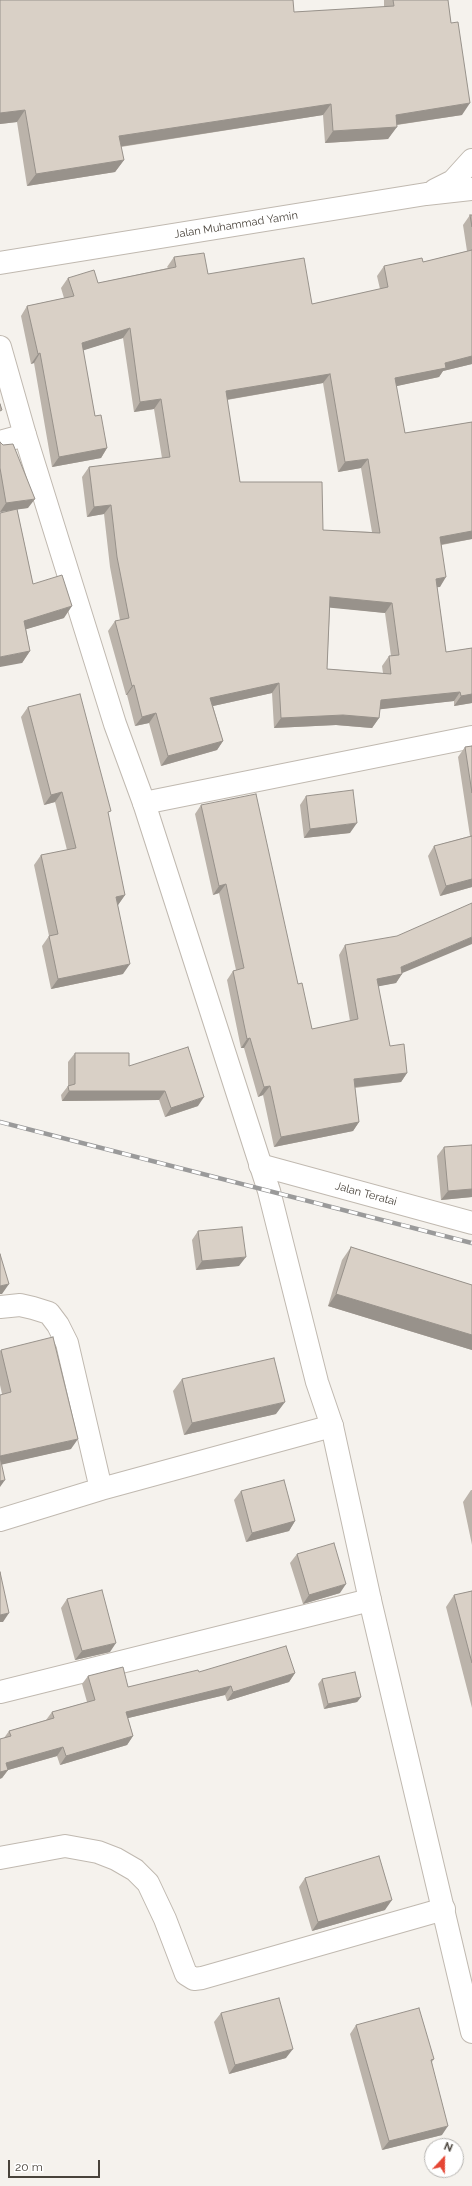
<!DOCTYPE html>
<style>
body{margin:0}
#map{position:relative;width:472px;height:2186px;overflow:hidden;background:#f5f2ed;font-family:Raleway,sans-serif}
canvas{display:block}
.north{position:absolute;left:424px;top:2138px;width:40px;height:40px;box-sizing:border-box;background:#fff;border:1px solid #b6b4b1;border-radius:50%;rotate:22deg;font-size:11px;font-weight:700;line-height:16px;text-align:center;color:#49433b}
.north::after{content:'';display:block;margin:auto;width:14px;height:18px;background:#e54634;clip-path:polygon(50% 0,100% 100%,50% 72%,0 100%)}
.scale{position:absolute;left:8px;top:2160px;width:92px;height:18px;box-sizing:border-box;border:2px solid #49433b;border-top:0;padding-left:5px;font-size:12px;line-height:14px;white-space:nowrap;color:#49433b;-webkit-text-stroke:3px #fff;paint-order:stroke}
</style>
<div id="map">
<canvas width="472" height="2186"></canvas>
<div class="north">N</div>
<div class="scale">20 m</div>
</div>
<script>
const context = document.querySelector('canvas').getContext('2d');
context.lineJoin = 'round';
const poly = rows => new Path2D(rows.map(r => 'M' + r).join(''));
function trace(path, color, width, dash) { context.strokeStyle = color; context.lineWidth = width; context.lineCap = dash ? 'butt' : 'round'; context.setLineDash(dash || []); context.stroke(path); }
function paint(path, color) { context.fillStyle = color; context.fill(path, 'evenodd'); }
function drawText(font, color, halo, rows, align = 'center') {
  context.font = font + ' Raleway,sans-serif'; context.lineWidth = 3; context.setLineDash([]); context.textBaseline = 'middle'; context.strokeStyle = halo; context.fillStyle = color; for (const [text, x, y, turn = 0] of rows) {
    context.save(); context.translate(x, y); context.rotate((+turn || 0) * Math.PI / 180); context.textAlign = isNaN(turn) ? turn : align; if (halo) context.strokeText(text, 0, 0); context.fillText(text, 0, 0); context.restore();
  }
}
const minor = poly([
 [0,442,25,435],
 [144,803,472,737],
 [260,1165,472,1223],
 [0,1307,20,1305,33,1308,49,1313,58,1325,67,1343,101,1489],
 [0,1520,101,1489,332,1426],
 [0,1692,370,1600],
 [0,1858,65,1846,98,1852,116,1859,135,1870,148,1883,165,1919,186,1974,194,1979,202,1978,444,1909]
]);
const tertiary = poly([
 [435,190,453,181,472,160],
 [0,263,426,194,472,189],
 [0,347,25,435,115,724,144,803,269,1191,317,1382,332,1426,370,1600,472,2032]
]);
trace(minor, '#c0b9b0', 24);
trace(tertiary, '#c0b9b0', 24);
trace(minor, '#fff', 22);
trace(tertiary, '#fff', 22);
const rail = poly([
 [0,1122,472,1243]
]);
trace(rail, '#9a9a9a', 4.5);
trace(rail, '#fff', 3, [9]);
paint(poly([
 [0,0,294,12,384,7,384,0,448,0,462,115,397,125,388,139,325,143,323,115,121,147,124,160,115,172,27,186,17,122,0,124],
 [470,215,472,215,472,364,443,371,439,377,396,386,405,433,472,422,472,539,442,545,440,587,437,587,446,652,472,648,472,703,454,706,454,701,380,709,379,718,372,728,336,725,274,728,272,693,213,706,223,741,217,750,161,766,149,723,135,726,127,695,126,695,108,631,115,621,120,620,110,567,104,514,87,517,82,477,89,467,162,458,154,409,134,412,123,338,83,350,95,416,107,448,101,458,52,467,34,363,31,364,21,316,27,306,64,298,61,288,68,278,98,283,168,268,167,267,174,257,208,274,312,304,380,289,377,276,384,266,423,262,467,251,463,225],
 [323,383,338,472,361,468,372,532,323,530,240,482,227,400],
 [330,607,385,613,391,656,389,656,382,666,383,673,327,669],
 [0,442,28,508,17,509,33,584,64,618,26,629,30,651,22,663,14,510,0,512],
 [28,707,108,814,125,895,118,905,123,974,51,989,42,946,49,936,34,865,41,855,67,850,55,802,44,805,21,717],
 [472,746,472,887,440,896,428,856,434,846,470,836,458,757,465,747],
 [306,796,350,833,304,838,300,805],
 [201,805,298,984,312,1029,350,1021,339,955,345,945,402,973,396,983,378,986,390,1046,407,1073,401,1082,355,1088,359,1122,353,1131,274,1147,263,1095,258,1097,244,1048,241,1048,227,980,233,971,236,970,219,893,213,895,195,814],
 [75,1053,129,1066,198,1106,165,1117,159,1100,62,1101,61,1095,68,1086,68,1062],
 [472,1145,472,1197,441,1200,437,1156,444,1147],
 [198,1231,239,1266,196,1270,192,1240],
 [351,1247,472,1285,472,1350,328,1306,342,1260],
 [1,1350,71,1449,2,1464,2,1394,0,1385,0,1351],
 [182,1379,276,1414,184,1435,173,1391],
 [471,1490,472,1490,472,1545,463,1502],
 [241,1491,295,1521,289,1531,246,1542,234,1500],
 [297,1554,340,1593,303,1604,290,1563],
 [472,1591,472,1708,446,1607,454,1595],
 [67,1599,110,1652,75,1660,61,1608],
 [199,1672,295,1673,289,1682,227,1701,225,1695,128,1718,133,1736,127,1745,60,1765,57,1756,8,1770,2,1778,4,1738,9,1731,46,1720,52,1712,87,1702,82,1684,88,1676,128,1687],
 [322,1679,361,1697,357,1702,324,1709,318,1684],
 [305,1878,385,1910,312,1931,299,1887],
 [221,2013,286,2058,229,2074,214,2022],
 [356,2025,434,2059,432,2062,442,2135,382,2150,350,2034]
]), '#bbb3aa');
paint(poly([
 [470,103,462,115,388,126,396,115],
 [331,104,323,115,111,148,119,136],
 [25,110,17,122,0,124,0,113],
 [397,127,388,139,325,143,333,131],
 [124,160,115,172,27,186,36,174],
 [130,328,123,338,75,353,82,343],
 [40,353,34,363,31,364,38,354],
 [472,356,472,364,443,371,439,377,388,388,395,378,445,363],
 [330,374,323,383,219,401,226,391],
 [161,399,154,409,134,412,140,402],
 [107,448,101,458,52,467,59,457],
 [368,459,361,468,338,472,345,462],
 [35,499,28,508,0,512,6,503],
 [111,505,104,514,87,517,94,507],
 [472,531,472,539,433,546,440,537],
 [446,577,440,587,429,588,436,579],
 [330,597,392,603,385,613,323,607],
 [72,606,64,618,17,632,24,621],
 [30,651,22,663,0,667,0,657],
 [279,683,272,693,204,708,210,698],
 [134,685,127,695,126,695,132,686],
 [460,692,454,701,374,710,381,700],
 [472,694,472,703,454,706,461,696],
 [156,713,149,723,135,726,142,717],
 [343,715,379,718,372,728,336,725,274,728,281,718],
 [223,741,217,750,161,766,168,756],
 [62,792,55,802,44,805,51,795],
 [357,823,350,833,304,838,310,829],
 [472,879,472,887,440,896,446,886],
 [226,884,219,893,213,895,219,886],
 [125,895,118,905,116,897],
 [472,937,472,944,400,974,402,974,396,983,370,988,377,979,401,967],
 [130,964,123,974,51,989,58,979],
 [250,1038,244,1048,241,1048,247,1039],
 [407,1073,401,1082,347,1088,354,1079],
 [270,1086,263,1095,258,1097,264,1087],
 [69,1091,165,1091,159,1100,62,1101],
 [204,1097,198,1106,165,1117,171,1108],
 [359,1122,353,1131,274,1147,281,1137],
 [472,1189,472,1197,441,1200,448,1191],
 [246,1257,239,1266,196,1270,202,1261],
 [9,1284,2,1294,0,1294,0,1286],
 [336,1294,472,1335,472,1350,328,1306],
 [285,1402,276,1414,184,1435,192,1423],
 [78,1439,71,1449,0,1465,0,1456],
 [5,1480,0,1487,0,1481],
 [295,1521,289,1531,246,1542,252,1533],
 [346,1584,340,1593,303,1604,309,1595],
 [9,1613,3,1622,0,1622,0,1615],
 [116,1643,110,1652,75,1660,82,1651],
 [295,1673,289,1682,227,1701,233,1692],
 [231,1686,225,1695,120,1720,126,1712],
 [361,1697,357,1702,324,1709,328,1704],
 [133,1736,127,1745,60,1765,66,1756],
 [63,1747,57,1756,8,1770,2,1778,0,1779,0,1772,6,1763],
 [392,1900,385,1910,312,1931,318,1922],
 [293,2049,286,2058,229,2074,235,2065],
 [448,2126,442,2135,382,2150,389,2141]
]), '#98928b');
const building = poly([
 [0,0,293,0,294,12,394,6,393,0,448,0,451,23,458,22,470,103,396,115,397,127,333,131,331,104,119,136,124,160,36,174,25,110,0,113,0,0],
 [470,215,472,215,472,227,470,215],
 [472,250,472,356,445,363,446,368,395,378,405,433,472,422,472,531,440,537,446,577,436,579,446,652,472,648,472,694,461,696,460,692,381,700,379,718,343,715,281,718,279,683,210,698,223,741,168,756,156,713,142,717,134,685,132,686,115,621,129,618,117,557,111,505,94,507,89,467,170,457,161,399,140,402,130,328,82,343,95,416,101,415,107,448,59,457,40,353,38,354,27,306,74,296,68,278,94,270,98,283,176,267,174,257,204,253,208,274,304,258,312,304,388,287,384,266,422,258,423,262,472,250],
 [330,374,345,462,368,459,380,533,323,530,322,482,240,482,226,391,330,374],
 [330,597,392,603,399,655,389,656,391,674,327,669,330,597],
 [0,404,2,410,0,411,0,404],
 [0,442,3,445,13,444,35,499,6,503,0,468,0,442],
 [17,509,33,584,62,575,72,606,24,621,30,651,0,657,0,513,17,509],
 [80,694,111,811,108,812,125,895,116,897,130,964,58,979,49,936,58,934,41,855,76,848,62,792,51,795,28,707,80,694],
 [472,746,472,793,465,747,472,746],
 [353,790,357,823,310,829,306,796,353,790],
 [256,794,298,984,302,983,312,1029,358,1019,345,945,397,936,472,903,472,937,401,967,402,974,377,979,390,1046,404,1044,407,1073,354,1079,359,1122,281,1137,270,1086,264,1087,250,1038,247,1039,233,971,244,968,226,884,219,886,201,805,256,794],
 [472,836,472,879,446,886,434,846,472,836],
 [188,1047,204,1097,171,1108,165,1091,69,1091,68,1086,75,1084,75,1053,129,1053,129,1066,188,1047],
 [472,1145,472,1189,448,1191,444,1147,472,1145],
 [242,1227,246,1257,202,1261,198,1231,242,1227],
 [351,1247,472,1285,472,1335,336,1294,351,1247],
 [0,1254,9,1284,0,1286,0,1254],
 [53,1337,78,1439,0,1456,0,1395,11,1392,1,1350,53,1337],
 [274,1358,285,1402,192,1423,182,1379,274,1358],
 [0,1457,5,1480,0,1481,0,1457],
 [284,1480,295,1521,252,1533,241,1491,284,1480],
 [334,1543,346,1584,309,1595,297,1554,334,1543],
 [0,1572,9,1613,0,1615,0,1572],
 [102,1590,116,1643,82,1651,67,1599,102,1590],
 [472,1591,472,1663,454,1595,472,1591],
 [286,1646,295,1673,233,1692,231,1686,126,1712,133,1736,66,1756,63,1747,6,1763,8,1770,0,1772,0,1739,11,1736,9,1731,54,1718,52,1712,95,1700,88,1676,123,1667,128,1687,198,1670,199,1672,286,1646],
 [355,1672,361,1697,328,1704,322,1679,355,1672],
 [379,1856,392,1900,318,1922,305,1878,379,1856],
 [279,1998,293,2049,235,2065,221,2013,279,1998],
 [419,2008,434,2059,431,2060,448,2126,389,2141,356,2025,419,2008]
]);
paint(building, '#d9d0c6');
trace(building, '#98928b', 1);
drawText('11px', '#49433b', '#fff', [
 ["Jalan Muhammad Yamin",236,225,-9],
 ["Jalan Teratai",366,1194,15]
]);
</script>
